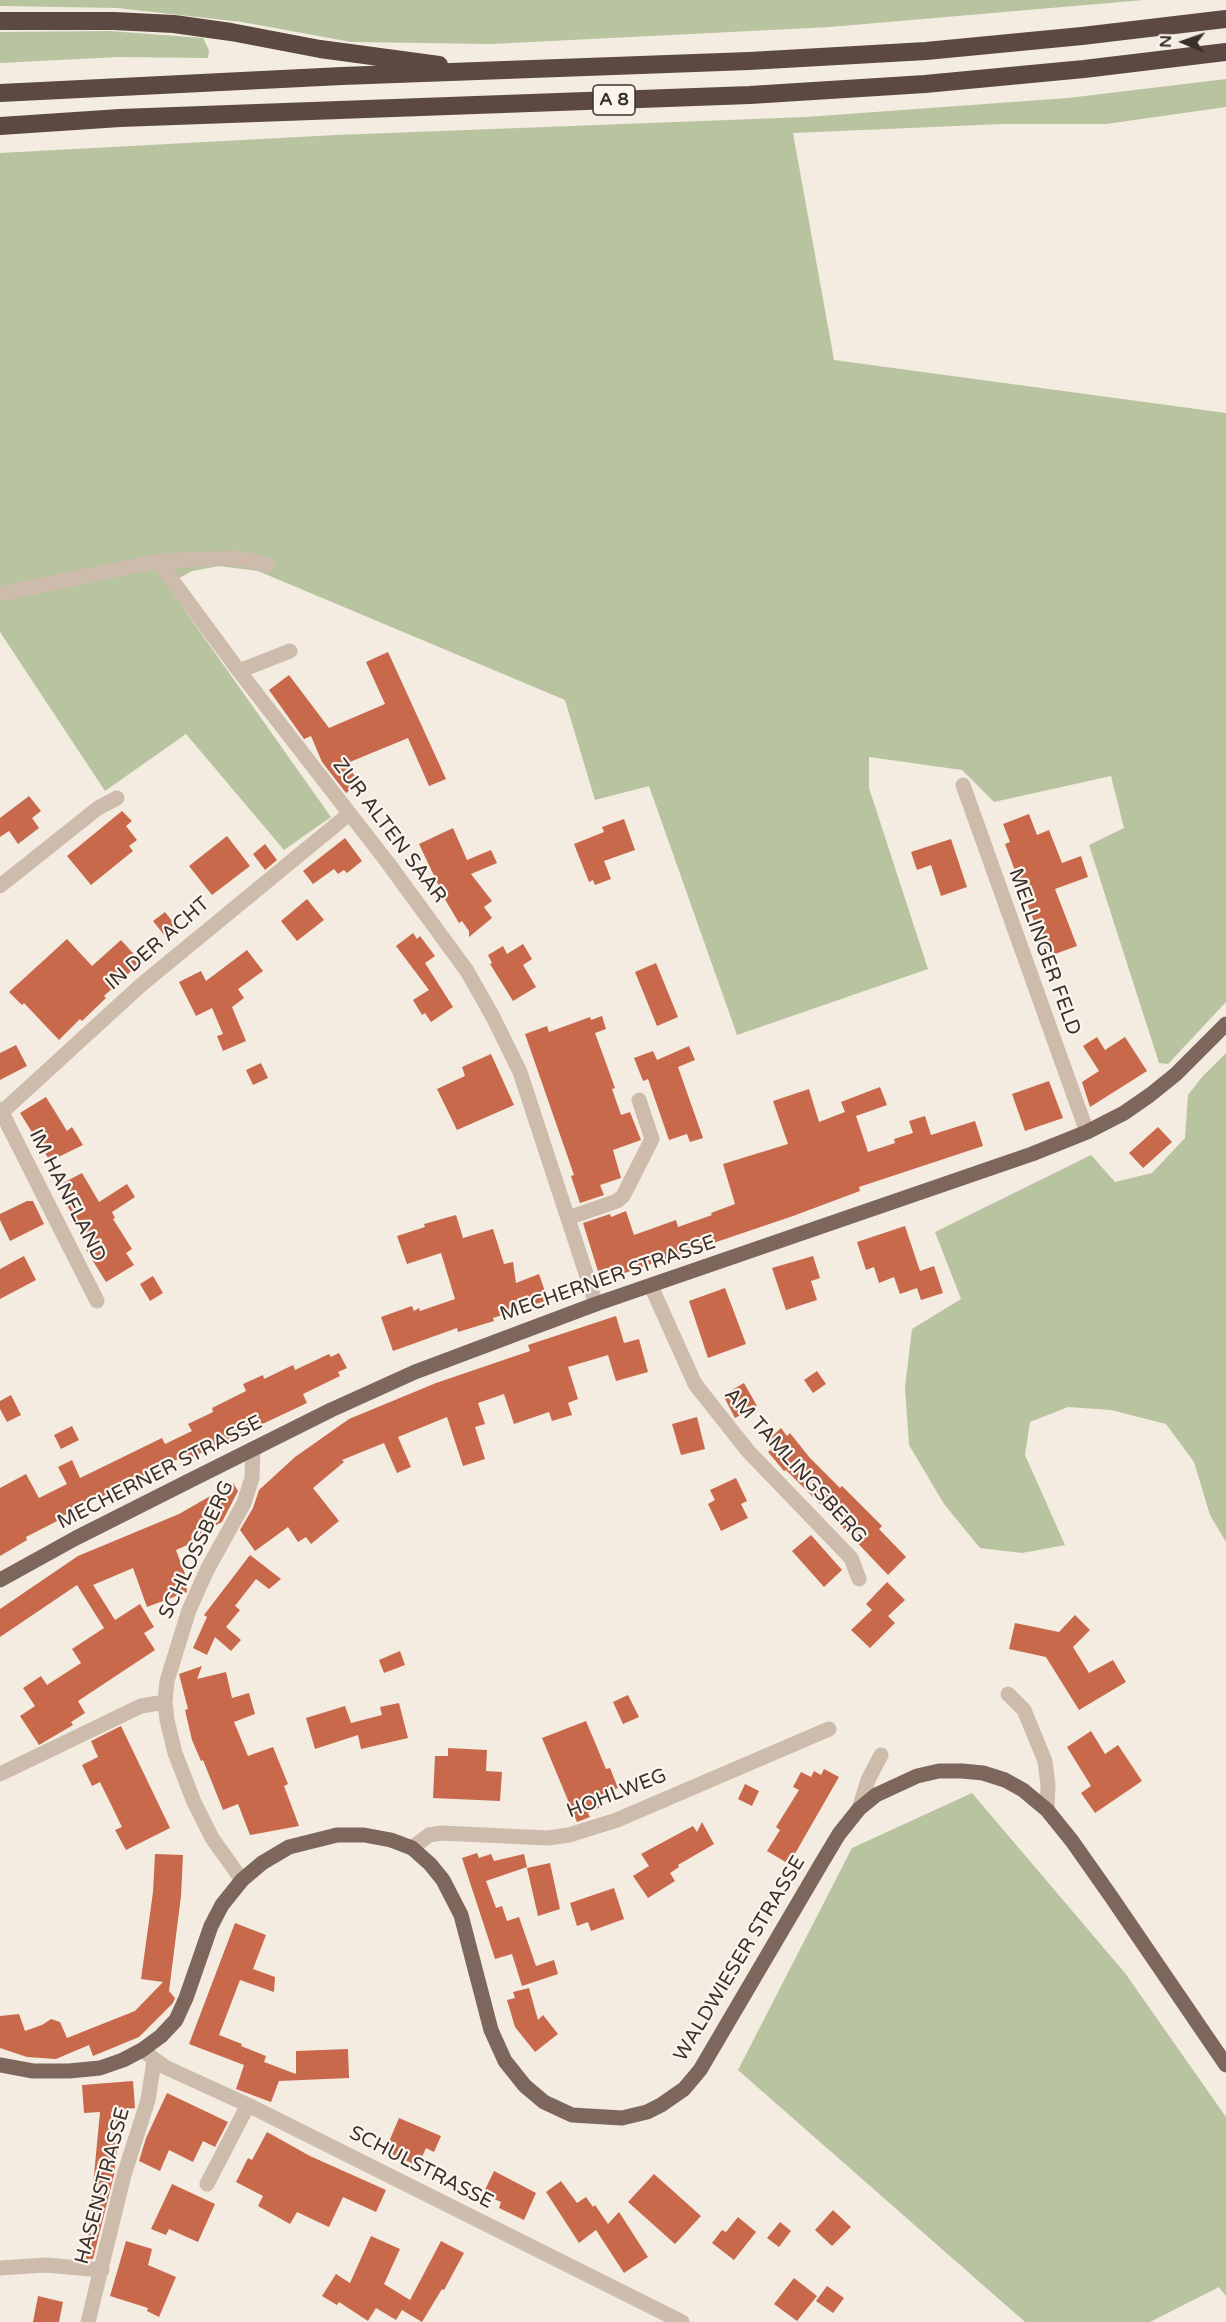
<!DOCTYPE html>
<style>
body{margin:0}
#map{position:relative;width:1226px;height:2322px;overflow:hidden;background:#f4ebe1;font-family:"Varela Round",sans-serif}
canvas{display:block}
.north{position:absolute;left:1154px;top:12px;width:60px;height:60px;-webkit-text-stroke:4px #fbf5ee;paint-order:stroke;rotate:272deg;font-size:16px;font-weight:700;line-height:24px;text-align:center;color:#3b302b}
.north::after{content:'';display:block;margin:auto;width:21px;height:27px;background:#3b302b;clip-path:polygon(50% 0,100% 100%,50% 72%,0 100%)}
</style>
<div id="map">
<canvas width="1226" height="2322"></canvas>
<div class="north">N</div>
</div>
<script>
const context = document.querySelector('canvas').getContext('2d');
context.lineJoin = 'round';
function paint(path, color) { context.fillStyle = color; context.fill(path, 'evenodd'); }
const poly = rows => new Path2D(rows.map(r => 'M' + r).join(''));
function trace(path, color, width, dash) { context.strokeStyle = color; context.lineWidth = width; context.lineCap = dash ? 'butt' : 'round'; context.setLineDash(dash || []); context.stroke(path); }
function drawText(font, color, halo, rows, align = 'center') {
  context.font = font + ' "Varela Round",sans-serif'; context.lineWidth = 4.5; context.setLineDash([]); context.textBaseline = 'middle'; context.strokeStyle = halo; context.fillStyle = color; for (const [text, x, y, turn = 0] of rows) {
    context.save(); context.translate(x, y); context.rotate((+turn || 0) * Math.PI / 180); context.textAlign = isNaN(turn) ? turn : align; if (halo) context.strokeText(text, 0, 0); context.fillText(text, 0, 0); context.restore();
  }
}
paint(poly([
 [0,0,1144,0,830,27,491,44,351,42,242,22,117,8,0,6],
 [110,31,203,38,209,50,208,58,118,57,0,63,0,32],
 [1226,79,1226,107,1106,124,1002,124,793,133,834,360,1226,413,1226,1002,1168,1064,1159,1063,1089,845,1124,828,1111,776,994,802,962,770,869,757,869,788,928,969,737,1035,649,786,595,800,565,700,258,571,219,566,192,571,167,585,331,817,284,850,186,734,105,791,0,632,0,153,336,135,806,117,1068,98],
 [1226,1053,1226,1542,1210,1515,1194,1462,1166,1424,1111,1410,1068,1407,1030,1422,1025,1455,1065,1545,1022,1553,980,1548,944,1504,909,1445,905,1387,912,1329,961,1299,935,1232,1091,1155,1115,1182,1152,1173,1185,1138,1188,1095,1202,1077],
 [972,1793,1125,1973,1226,2117,1226,2296,1219,2287,1150,2322,1025,2322,738,2070,852,1848]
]), '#b8c4a0');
paint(poly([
 [388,652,446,779,429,786,408,738,345,764,360,782,346,793,322,762,311,736,304,739,269,690,289,675,329,728,385,704,366,662],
 [29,796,41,811,32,818,39,828,18,844,9,831,0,837,0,818],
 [122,811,132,821,126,826,137,840,129,846,133,851,91,885,67,856],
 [1029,814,1037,835,1049,830,1062,863,1081,856,1088,877,1055,889,1077,946,1044,958,1034,928,1036,927,1005,844,1010,842,1003,824],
 [624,819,635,850,604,861,611,879,595,885,593,880,589,882,574,844,604,832,602,827],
 [453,828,467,860,491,850,497,863,471,874,492,901,484,907,492,918,469,937,469,931,462,921,459,923,446,901,419,844],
 [227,836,250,866,212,895,189,866],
 [345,838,362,861,347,873,344,870,338,874,334,869,313,884,303,871],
 [951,839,967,887,941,896,931,865,917,870,911,852],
 [265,844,277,860,265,870,253,854],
 [307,899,324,920,297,941,281,921],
 [165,912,180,931,168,940,153,921],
 [413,933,417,939,420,936,435,956,425,963,453,1007,431,1022,425,1013,422,1015,413,1000,429,990,396,946],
 [67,939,92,966,121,940,141,962,104,996,106,998,82,1021,80,1019,59,1040,24,1003,22,1005,9,992],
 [523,944,532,959,523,965,536,987,513,1001,490,964,492,963,488,955,503,946,507,954],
 [247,950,263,971,238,989,244,998,232,1007,246,1041,223,1051,217,1036,223,1034,212,1008,196,1016,179,982,201,971,206,981],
 [656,963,678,1017,657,1026,635,972],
 [602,1016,606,1029,595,1033,615,1088,612,1089,621,1115,630,1112,641,1140,613,1150,621,1178,600,1185,604,1195,580,1203,571,1176,574,1175,525,1034,547,1026,549,1032,590,1017,591,1020],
 [1097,1037,1105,1050,1125,1037,1147,1071,1090,1107,1082,1082,1099,1071,1083,1046],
 [16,1045,27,1066,0,1080,0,1053],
 [689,1046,695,1060,678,1067,703,1138,690,1142,687,1134,669,1140,648,1079,643,1081,634,1058,653,1051,657,1060],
 [491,1054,514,1105,457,1130,437,1089,465,1076,462,1067],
 [261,1063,268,1078,253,1085,246,1070],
 [1049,1081,1063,1118,1025,1131,1012,1094],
 [880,1087,887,1105,856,1116,868,1152,895,1143,894,1139,913,1133,909,1121,925,1116,931,1135,975,1121,983,1146,859,1187,860,1191,793,1216,601,1281,583,1223,610,1214,611,1217,626,1211,634,1235,676,1220,678,1227,712,1215,711,1213,735,1204,723,1164,788,1144,773,1101,809,1089,819,1122,845,1112,841,1102],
 [46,1097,67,1131,72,1127,83,1145,50,1161,20,1113],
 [1158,1127,1172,1142,1143,1168,1129,1153],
 [82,1173,99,1202,127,1184,135,1197,112,1212,115,1218,113,1219,132,1249,126,1253,134,1265,106,1282,86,1250,92,1246,63,1199,70,1194,63,1183],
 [27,1201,33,1201,44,1224,10,1241,0,1220,0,1214],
 [456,1215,463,1238,493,1229,504,1264,513,1262,516,1283,539,1274,548,1300,493,1318,494,1321,458,1332,457,1328,393,1351,381,1317,412,1306,414,1311,419,1308,420,1311,455,1299,441,1253,407,1264,397,1236,425,1227,424,1224],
 [905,1226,920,1271,934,1266,943,1293,921,1300,917,1288,900,1294,894,1277,879,1283,874,1267,866,1270,857,1242],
 [24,1256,36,1280,0,1299,0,1269],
 [813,1256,820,1278,811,1281,817,1300,786,1310,772,1268],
 [153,1276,163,1293,150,1301,140,1284],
 [725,1288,746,1344,708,1358,689,1301],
 [616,1316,624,1343,639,1339,648,1372,616,1381,608,1355,568,1367,578,1399,568,1403,572,1415,552,1421,549,1412,514,1424,504,1394,478,1403,485,1424,475,1427,485,1459,463,1466,447,1417,398,1437,411,1467,397,1473,384,1443,342,1460,344,1462,313,1488,339,1521,311,1544,306,1537,298,1542,288,1527,255,1551,240,1530,253,1508,259,1490,295,1457,349,1419,436,1383,530,1351,528,1345],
 [339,1353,347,1368,338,1372,340,1376,303,1394,307,1403,186,1460,184,1456,63,1516,63,1518,26,1537,27,1540,0,1556,0,1488,26,1474,39,1498,67,1484,58,1467,72,1460,80,1478,162,1438,165,1444,192,1431,188,1424,213,1412,212,1408,246,1391,243,1384,263,1375,264,1379,293,1365,295,1370,329,1354,331,1357],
 [817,1371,826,1384,813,1393,804,1380],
 [744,1383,757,1406,735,1418,723,1395],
 [11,1395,21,1415,7,1422,0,1409,0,1401],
 [697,1417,705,1449,681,1455,672,1424],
 [72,1426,79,1440,61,1449,54,1435],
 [781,1428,787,1436,790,1433,810,1458,840,1488,842,1486,882,1526,879,1529,906,1557,888,1575,829,1513,786,1470,784,1471,768,1452,772,1449,766,1442],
 [736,1478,747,1501,741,1504,748,1518,721,1531,708,1504,715,1500,710,1490],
 [233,1483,238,1491,222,1522,207,1530,208,1536,176,1550,188,1582,186,1583,187,1592,147,1607,133,1568,93,1585,115,1620,140,1604,154,1627,144,1633,155,1650,78,1701,85,1713,71,1722,73,1725,39,1745,20,1716,35,1706,23,1688,41,1676,47,1685,81,1663,72,1649,104,1628,77,1585,0,1637,0,1609,78,1556,179,1514],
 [811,1535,842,1570,824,1587,792,1551],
 [250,1555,281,1579,269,1589,256,1579,235,1606,240,1610,226,1627,241,1640,231,1651,215,1637,207,1655,193,1648,207,1617,204,1615],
 [887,1582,905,1600,888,1616,895,1623,870,1648,851,1630,872,1610,866,1604],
 [1075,1615,1090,1630,1073,1647,1089,1673,1113,1660,1126,1682,1079,1710,1046,1657,1009,1649,1015,1623,1059,1632],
 [400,1651,405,1665,384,1673,379,1660],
 [202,1666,197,1679,226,1672,232,1698,249,1693,255,1714,234,1722,248,1756,273,1747,288,1784,284,1786,299,1826,250,1835,238,1804,223,1810,203,1760,201,1761,192,1740,185,1710,188,1709,179,1674],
 [628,1695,639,1717,623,1724,613,1702],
 [399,1703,408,1738,361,1749,358,1735,315,1749,306,1718,345,1706,351,1723,382,1715,380,1707],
 [586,1721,606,1769,610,1768,618,1788,596,1797,600,1807,588,1813,590,1817,577,1822,542,1738],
 [121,1726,170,1828,126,1850,115,1830,122,1827,100,1782,92,1786,82,1765,98,1757,91,1741],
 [1091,1731,1105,1754,1118,1745,1142,1781,1095,1813,1081,1793,1091,1786,1067,1747],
 [448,1748,487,1750,486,1771,502,1772,500,1801,433,1798,435,1756,448,1756],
 [824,1769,839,1777,789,1864,767,1851,780,1830,776,1827,799,1790,793,1787,801,1772,811,1777,814,1771,821,1775],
 [745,1784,759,1791,752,1806,738,1799],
 [702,1822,714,1844,678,1865,679,1867,670,1873,675,1881,648,1898,633,1876,649,1866,641,1854,693,1826,697,1832],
 [477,1853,479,1858,491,1854,494,1861,524,1854,527,1867,486,1881,496,1908,502,1906,507,1921,519,1917,536,1966,554,1960,558,1974,522,1986,512,1954,495,1959,462,1858],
 [155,1854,183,1855,181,1896,169,1991,175,1998,173,2003,139,2037,93,2056,89,2045,56,2059,27,2057,0,2048,0,2016,19,2014,25,2031,42,2025,51,2019,60,2022,67,2038,135,2011,163,1982,141,1979,153,1892],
 [550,1863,560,1909,538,1916,527,1868],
 [614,1888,624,1919,591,1931,588,1922,577,1926,570,1903],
 [235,1923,266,1935,253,1969,275,1977,274,1992,240,1980,219,2035,242,2044,241,2046,266,2056,264,2062,296,2074,296,2051,348,2049,349,2078,279,2081,271,2102,236,2089,244,2065,189,2044],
 [529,1988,538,2020,543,2015,558,2034,535,2052,515,2027,507,2000,515,1998,513,1992],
 [133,2081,135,2108,121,2110,114,2175,93,2259,86,2259,100,2112,84,2113,82,2085],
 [167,2093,228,2122,215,2147,203,2141,193,2162,169,2150,160,2171,139,2161,146,2138],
 [399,2118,441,2136,434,2152,426,2148,418,2166,385,2151],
 [267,2132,310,2156,386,2190,376,2212,343,2197,329,2227,297,2212,290,2224,258,2206,263,2196,236,2182,248,2158,252,2160],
 [494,2171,536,2193,524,2220,499,2208,501,2202,483,2194],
 [654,2174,701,2216,675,2244,628,2202],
 [561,2181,577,2203,586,2197,593,2207,595,2205,608,2224,619,2212,648,2257,624,2273,596,2230,579,2243,546,2192],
 [172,2184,215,2204,198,2242,169,2229,166,2235,151,2229],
 [833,2210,851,2227,832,2246,815,2230],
 [738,2217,756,2232,734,2260,712,2243,722,2230,726,2232],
 [780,2222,791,2231,779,2247,767,2238],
 [371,2236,400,2249,384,2284,410,2300,441,2241,464,2253,444,2290,442,2289,422,2322,402,2310,396,2320,376,2308,368,2321,339,2302,337,2305,322,2296,336,2274,350,2283],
 [126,2241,152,2249,148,2265,176,2277,159,2317,147,2311,148,2308,110,2296],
 [794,2278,817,2296,797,2321,774,2304],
 [827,2286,844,2298,833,2313,816,2301],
 [38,2296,63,2302,59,2322,33,2322]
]), '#c8694b');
trace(poly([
 [158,561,239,671,388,863,467,971,493,1017,520,1072,596,1304],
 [0,594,158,561,240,558,267,565],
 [239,671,290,651],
 [963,785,1087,1132],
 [0,886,98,808,117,798],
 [0,1109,97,1301],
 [0,1114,141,985,349,814],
 [568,1218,617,1201,623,1196,652,1139,639,1100],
 [651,1286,695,1384,748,1451,851,1558,859,1579],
 [1008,1694,1024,1710,1045,1761,1048,1785,1047,1810],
 [0,1774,141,1706,165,1702],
 [859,1809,868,1780,881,1755],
 [412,1848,429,1835,441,1833,548,1838,569,1835,617,1820,829,1729],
 [242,1880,212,1838,194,1802,175,1753,167,1720,165,1702,167,1681,189,1610,207,1570,244,1503,252,1478,253,1449],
 [142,2050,165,2067,248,2105,682,2322],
 [207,2184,248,2105],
 [0,2268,46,2265,102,2270],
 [88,2322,124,2175,148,2100,154,2061]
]), '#cdbbac', 15);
trace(poly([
 [0,1580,76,1538,189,1481,331,1410,415,1372,596,1304,1032,1154,1087,1132,1124,1113,1150,1095,1176,1074,1226,1024],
 [0,2065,33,2071,69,2071,100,2068,123,2060,142,2050,161,2036,176,2020,186,1998,211,1926,222,1905,242,1880,262,1863,289,1847,337,1835,364,1835,391,1840,412,1848,430,1864,443,1880,461,1915,491,2030,505,2061,525,2086,544,2102,572,2115,622,2118,647,2112,661,2105,684,2089,700,2070,821,1864,839,1834,859,1809,876,1795,917,1776,939,1771,962,1771,983,1773,1005,1780,1023,1790,1047,1810,1072,1841,1110,1895,1226,2065]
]), '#7d675c', 15);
trace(poly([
 [0,21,114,21,174,24,231,32,320,49,439,65],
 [0,93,342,76,749,61,926,51,1082,36,1226,19],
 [0,126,120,118,750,95,925,84,1084,69,1226,52]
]), '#5c4a42', 18);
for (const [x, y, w] of [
 [614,100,42]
]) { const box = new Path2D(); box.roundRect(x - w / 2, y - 15, w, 30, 4.5); context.fillStyle = '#fbf5ee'; context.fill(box); trace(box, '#3b302b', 1.5); }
drawText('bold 18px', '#3b302b', null, [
 ["A 8",614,100]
]);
drawText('20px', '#3b302b', '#fbf5ee', [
 ["ZUR ALTEN SAAR",389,831,53],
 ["IN DER ACHT",158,944,-41],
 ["MELLINGER FELD",1044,952,70],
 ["IM HANFLAND",67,1196,63],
 ["MECHERNER STRASSE",608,1279,-19],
 ["AM TAMLINGSBERG",795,1466,48],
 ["MECHERNER STRASSE",160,1473,-27],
 ["SCHLOSSBERG",197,1550,-65],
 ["HOHLWEG",617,1794,-21],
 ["WALDWIESER STRASSE",740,1959,-59],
 ["SCHULSTRASSE",421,2168,27],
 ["HASENSTRASSE",103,2186,-75]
]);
</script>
